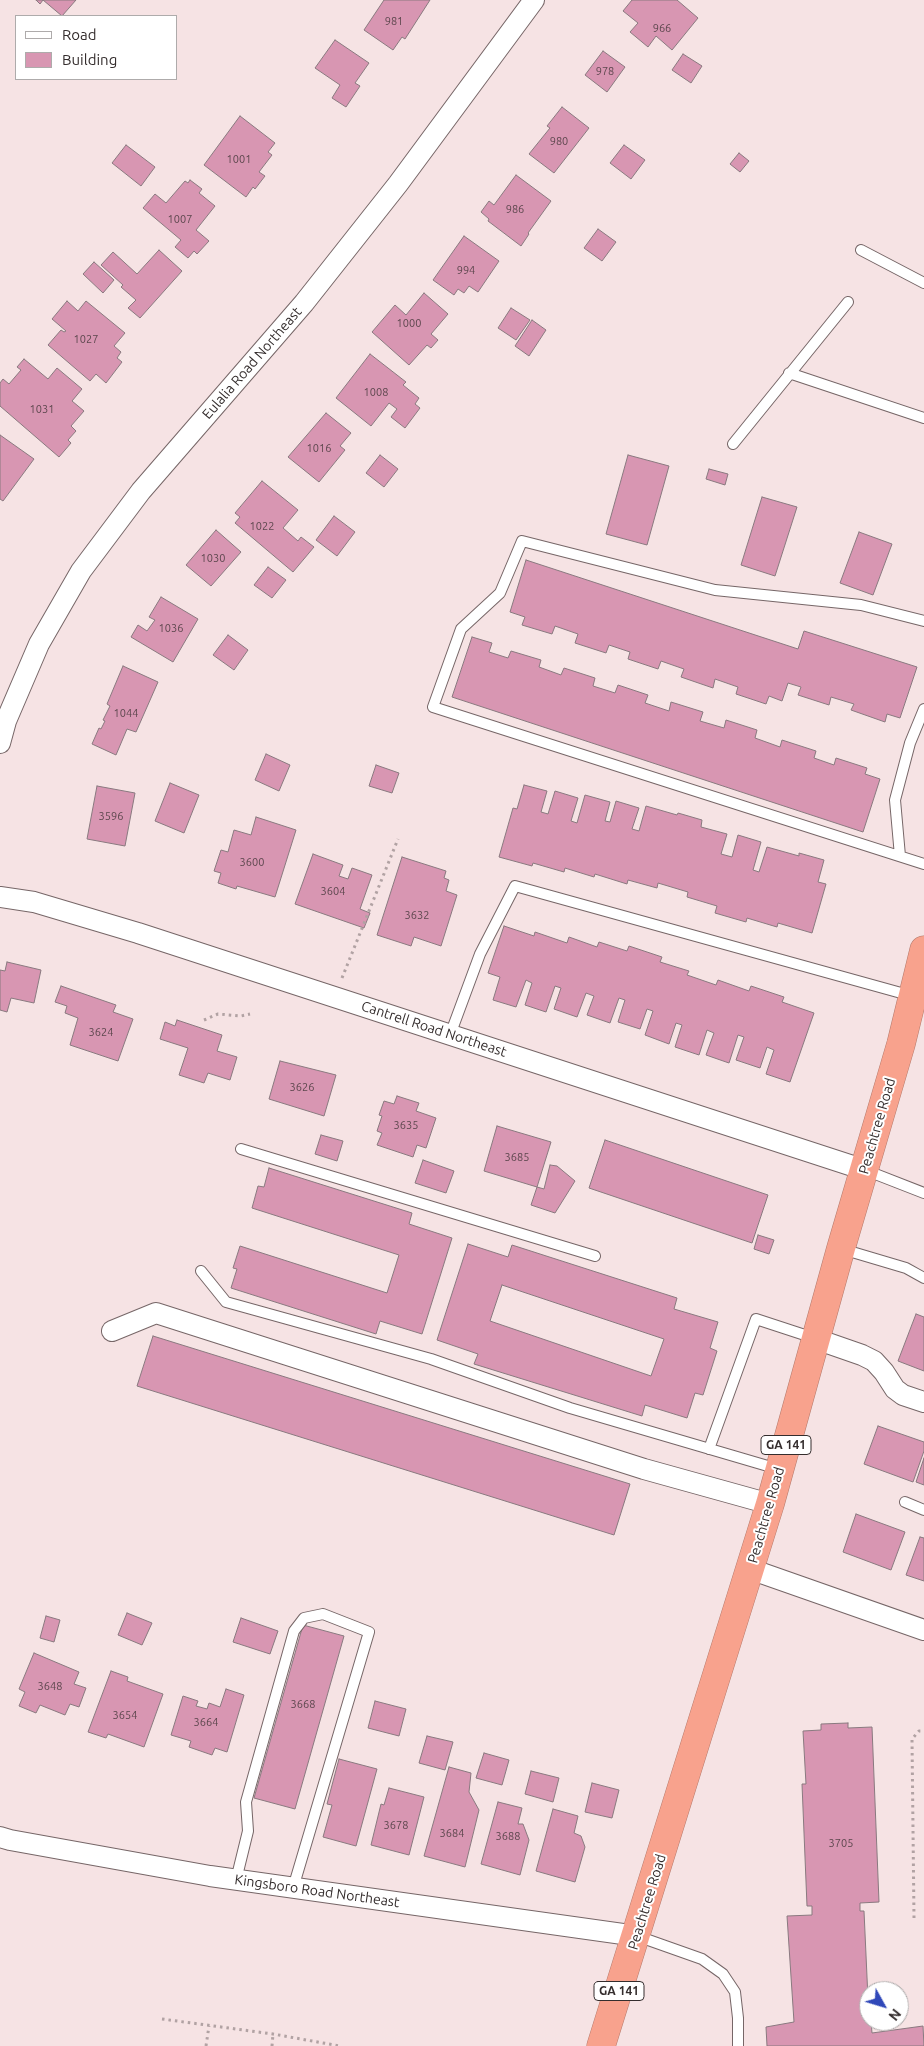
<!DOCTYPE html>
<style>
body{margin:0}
#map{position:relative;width:924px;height:2046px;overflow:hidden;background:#f6e3e4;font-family:Ubuntu,sans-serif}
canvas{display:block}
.legend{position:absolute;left:15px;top:15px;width:162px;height:65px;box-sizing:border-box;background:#fff;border:1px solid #aeabab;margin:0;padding:6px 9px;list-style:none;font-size:15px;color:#342d2d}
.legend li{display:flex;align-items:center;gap:10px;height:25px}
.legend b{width:25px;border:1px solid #aeabab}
.north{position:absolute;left:859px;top:1981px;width:50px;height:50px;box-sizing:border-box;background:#fff;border:1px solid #aeabab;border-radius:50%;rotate:129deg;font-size:14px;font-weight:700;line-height:20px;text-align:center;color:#342d2d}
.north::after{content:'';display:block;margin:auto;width:18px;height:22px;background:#3048b9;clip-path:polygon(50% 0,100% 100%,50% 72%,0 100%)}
</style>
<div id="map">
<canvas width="924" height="2046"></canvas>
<ul class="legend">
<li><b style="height:6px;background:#fff"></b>Road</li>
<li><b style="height:14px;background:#d896b2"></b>Building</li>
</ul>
<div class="north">N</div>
</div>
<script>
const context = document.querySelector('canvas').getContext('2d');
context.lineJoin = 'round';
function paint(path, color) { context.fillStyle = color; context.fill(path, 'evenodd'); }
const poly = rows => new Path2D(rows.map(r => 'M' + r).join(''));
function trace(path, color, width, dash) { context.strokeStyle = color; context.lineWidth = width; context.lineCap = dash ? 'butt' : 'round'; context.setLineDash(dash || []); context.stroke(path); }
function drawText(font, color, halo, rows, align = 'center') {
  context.font = font + ' Ubuntu,sans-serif'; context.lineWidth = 4; context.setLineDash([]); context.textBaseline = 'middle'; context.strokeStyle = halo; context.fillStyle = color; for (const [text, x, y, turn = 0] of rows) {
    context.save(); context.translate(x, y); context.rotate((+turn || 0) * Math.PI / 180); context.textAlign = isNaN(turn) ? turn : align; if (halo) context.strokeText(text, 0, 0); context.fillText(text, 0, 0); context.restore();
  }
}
const building = poly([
 [36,0,76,0,62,16,43,0,40,4,36,0],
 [384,0,430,0,405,39,402,37,393,50,364,30,384,0],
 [632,0,677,0,698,18,672,50,656,36,648,47,630,32,638,23,623,11,632,0],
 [335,40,369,63,355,83,360,86,346,107,332,98,340,85,315,68,335,40],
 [603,51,625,67,607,92,585,75,603,51],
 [683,54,702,66,691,83,672,70,683,54],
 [562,107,589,128,554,173,529,154,550,128,547,126,562,107],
 [240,116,275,143,268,152,272,155,259,172,265,176,255,189,253,187,246,197,204,165,240,116],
 [126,145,155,167,141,186,112,163,126,145],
 [624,145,645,160,631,179,610,163,624,145],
 [739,153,749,161,740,172,730,164,739,153],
 [516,175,551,201,528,233,529,234,521,246,488,221,489,219,481,212,489,201,494,205,516,175],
 [190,180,202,189,199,193,215,206,196,230,209,241,197,254,194,251,188,258,175,247,181,240,143,208,155,194,166,203,185,181,188,183,190,180],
 [598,229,616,242,602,261,584,248,598,229],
 [464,236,499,261,478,292,469,286,464,293,458,289,454,295,433,280,464,236],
 [159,250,182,271,140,318,128,308,136,300,121,287,123,285,101,265,113,252,137,274,159,250],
 [94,262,114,280,103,293,83,274,94,262],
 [424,293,448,314,431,334,438,340,431,348,427,345,409,365,372,332,395,305,406,315,424,293],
 [67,301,78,311,86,301,125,333,114,346,121,352,117,358,122,362,106,383,96,374,90,381,48,345,61,330,64,332,66,331,52,319,67,301],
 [511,308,530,320,516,340,498,328,511,308],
 [532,320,546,330,529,356,515,346,532,320],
 [370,354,406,382,403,385,419,398,415,404,420,408,405,428,391,417,397,409,389,403,371,426,336,398,370,354],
 [24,359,48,379,57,368,82,389,72,401,84,411,71,426,76,431,68,440,71,443,59,457,0,406,0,383,3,379,9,384,21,370,17,367,24,359],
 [326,413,351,433,340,446,345,450,319,482,288,457,326,413],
 [0,435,34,459,3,501,0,499,0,435],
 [380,455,398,469,384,487,366,473,380,455],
 [628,455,669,466,647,545,606,534,628,455],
 [709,469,728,474,725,485,706,479,709,469],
 [262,481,298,510,283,528,298,541,301,537,314,547,293,572,235,523,240,517,235,513,262,481],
 [762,497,797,507,775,576,741,565,762,497],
 [334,516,355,532,337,556,316,540,334,516],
 [216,530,241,552,211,586,186,565,216,530],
 [859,532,892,544,873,595,840,583,859,532],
 [526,560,798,649,804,631,917,667,900,718,887,714,885,722,851,710,854,704,831,697,829,705,798,695,801,687,788,683,782,701,769,696,766,704,736,694,738,687,715,679,713,688,681,677,684,669,661,661,658,669,628,659,630,652,609,645,606,653,575,643,578,634,555,626,552,634,522,625,525,617,510,612,526,560],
 [268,567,286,580,272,598,254,585,268,567],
 [161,597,198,619,173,662,131,637,138,625,147,631,155,620,149,617,161,597],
 [228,635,248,650,234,670,213,655,228,635],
 [472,637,492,643,489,652,508,658,511,651,541,660,539,667,561,675,564,668,595,678,593,686,615,693,618,685,648,695,645,703,669,711,671,702,703,712,700,721,724,728,726,720,757,730,755,738,780,747,782,740,816,751,814,758,834,765,836,758,867,768,865,774,880,779,863,832,452,697,472,637],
 [123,666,158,682,136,732,127,729,116,755,92,744,99,728,101,729,105,721,103,720,110,706,107,704,123,666],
 [266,754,290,765,279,791,255,780,266,754],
 [376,765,399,773,392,793,369,786,376,765],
 [170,783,199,795,184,833,155,821,170,783],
 [524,785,547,791,541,812,548,814,555,791,578,798,571,821,577,823,585,795,610,802,605,821,610,822,616,801,639,808,632,829,639,831,646,806,677,815,678,813,702,820,701,827,727,834,721,854,732,857,738,835,761,842,753,870,759,872,767,847,799,856,799,853,824,860,818,882,826,884,812,933,778,923,777,927,747,918,746,922,715,913,717,906,687,897,688,892,658,883,657,888,628,880,627,884,595,874,594,877,565,868,564,872,533,863,532,866,499,857,513,808,517,809,524,785],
 [97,786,135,793,125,846,87,839,97,786],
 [256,817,296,830,275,897,237,886,236,889,218,883,221,873,214,871,221,850,228,852,234,830,251,835,256,817],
 [313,854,343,865,339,876,348,879,352,868,372,875,360,909,370,913,364,928,295,904,313,854],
 [402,857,446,871,444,878,449,880,446,891,457,895,441,946,414,937,411,946,377,935,402,857],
 [504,926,534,936,535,932,567,943,569,937,597,947,599,942,627,951,629,946,662,957,660,962,689,971,687,975,716,985,718,980,749,991,751,986,784,997,782,1002,814,1013,790,1082,766,1074,774,1050,767,1047,760,1068,736,1060,744,1037,738,1035,729,1063,706,1055,714,1033,707,1030,699,1055,675,1047,682,1025,676,1023,669,1044,645,1035,653,1011,647,1009,640,1029,618,1022,625,1000,619,998,610,1023,587,1015,594,996,586,993,577,1017,554,1009,561,988,555,986,546,1012,525,1005,532,983,526,980,516,1007,493,1000,500,977,488,973,504,926],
 [7,962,41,970,34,1003,11,998,7,1012,0,1010,0,970,5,971,7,962],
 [61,986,116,1005,113,1012,133,1019,118,1061,70,1045,78,1018,65,1013,67,1006,55,1002,61,986],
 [177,1020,222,1035,217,1051,237,1057,230,1080,208,1073,204,1083,179,1075,188,1048,160,1039,165,1022,175,1026,177,1020],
 [280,1061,336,1075,324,1116,269,1099,280,1061],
 [397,1096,419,1103,416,1111,436,1118,426,1148,417,1145,413,1157,377,1145,382,1133,377,1131,382,1116,379,1115,384,1101,394,1104,397,1096],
 [497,1126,551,1142,537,1187,484,1171,497,1126],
 [321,1135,343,1141,337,1161,315,1154,321,1135],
 [605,1140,768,1195,752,1243,589,1188,605,1140],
 [423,1160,454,1171,446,1193,415,1183,423,1160],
 [550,1165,557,1166,575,1181,555,1213,531,1205,537,1187,544,1189,550,1165],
 [269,1168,412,1213,409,1224,452,1238,422,1334,380,1321,376,1334,231,1288,237,1269,233,1268,240,1246,387,1293,399,1255,252,1208,258,1186,264,1187,269,1168],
 [758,1235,774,1240,769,1254,754,1249,758,1235],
 [468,1244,508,1257,512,1245,677,1298,674,1309,718,1322,710,1348,717,1351,703,1395,695,1393,687,1418,645,1405,642,1416,474,1364,478,1354,437,1340,468,1244],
 [502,1285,664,1339,651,1376,490,1321,502,1285],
 [916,1314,924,1317,924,1371,898,1361,916,1314],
 [153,1336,630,1484,614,1535,137,1386,153,1336],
 [878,1426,924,1442,924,1451,913,1482,864,1464,878,1426],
 [924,1458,924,1485,916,1482,924,1458],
 [856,1514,905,1532,891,1570,843,1552,856,1514],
 [920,1537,924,1538,924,1581,906,1575,920,1537],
 [127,1613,152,1623,142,1645,118,1635,127,1613],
 [46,1616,60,1620,54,1642,40,1638,46,1616],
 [241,1618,278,1631,270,1654,233,1642,241,1618],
 [303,1625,344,1636,295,1809,254,1798,303,1625],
 [34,1653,79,1672,74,1684,86,1688,79,1707,70,1704,65,1715,40,1705,36,1713,19,1706,25,1692,19,1689,34,1653],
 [111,1671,128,1677,127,1681,163,1694,144,1747,108,1734,106,1738,88,1732,111,1671],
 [226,1689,244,1695,227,1752,215,1748,212,1755,189,1747,191,1741,171,1735,183,1696,198,1701,196,1706,207,1709,209,1703,220,1707,226,1689],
 [375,1701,406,1709,399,1736,368,1728,375,1701],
 [848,1723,848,1728,872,1727,879,1902,860,1903,860,1911,864,1911,869,2021,871,2021,872,2033,923,2026,924,2046,767,2046,766,2027,794,2022,787,1916,812,1915,812,1906,807,1906,802,1784,806,1784,803,1731,821,1730,821,1724,848,1723],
 [427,1736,453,1742,445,1770,419,1763,427,1736],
 [484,1753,509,1760,502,1785,476,1778,484,1753],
 [339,1759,377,1769,356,1846,323,1837,332,1805,327,1804,339,1759],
 [449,1767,471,1773,469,1792,479,1810,465,1867,424,1856,449,1767],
 [531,1771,559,1778,553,1802,525,1794,531,1771],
 [592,1783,619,1790,612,1818,585,1812,592,1783],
 [389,1788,424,1797,409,1855,371,1845,381,1804,384,1805,389,1788],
 [498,1802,522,1808,518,1824,523,1824,529,1840,520,1875,481,1864,498,1802],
 [553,1809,578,1816,574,1833,581,1836,585,1847,575,1882,536,1871,553,1809]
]);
paint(building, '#d896b2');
trace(building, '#89797f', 1);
const lane = poly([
 [861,250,924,283],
 [789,373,924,418],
 [733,444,848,302],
 [924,621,861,605,715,590,522,541,500,593,461,629,433,707,924,864],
 [900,856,895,800,910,743,924,709],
 [450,1035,480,954,515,886,912,996],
 [241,1149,595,1256],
 [865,1170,924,1193],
 [842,1249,906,1268,924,1278],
 [201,1271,226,1302,431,1359,570,1408,778,1469],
 [709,1449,756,1319,814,1338],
 [905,1502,924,1510],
 [236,1880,248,1831,246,1802,294,1631,304,1618,323,1614,369,1632,293,1888],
 [637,1936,702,1959,723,1974,735,1992,738,2018,738,2046]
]);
const street = poly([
 [0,743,6,721,39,644,81,571,141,491,304,303,398,184,534,0],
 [0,897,34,902,138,933,865,1170],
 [112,1331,156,1313,644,1469,770,1504],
 [816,1339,862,1355,874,1361,884,1372,895,1389,903,1395,924,1402],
 [750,1569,924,1630],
 [0,1837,10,1840,210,1876,637,1936]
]);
const highway = poly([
 [601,2046,770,1504,841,1248,901,1044,924,950]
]);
trace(lane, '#766667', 12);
trace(street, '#766667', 22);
trace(highway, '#b3796b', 29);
trace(poly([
 [342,978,398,839],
 [204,1020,218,1014,241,1016,250,1014],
 [914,1918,912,1739,919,1731,924,1731],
 [162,2019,273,2034,340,2046],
 [206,2046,209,2026],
 [272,2046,273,2034]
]), '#b1a2a3', 3, [2.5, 4]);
trace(lane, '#fff', 10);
trace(street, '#fff', 20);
trace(highway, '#f8a28d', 28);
drawText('11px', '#5d474e', null, [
 ["981",394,21],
 ["966",662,28],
 ["978",605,71],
 ["980",559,141],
 ["1001",239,159],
 ["986",515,209],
 ["1007",180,219],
 ["994",466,270],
 ["1000",409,323],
 ["1027",86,339],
 ["1008",376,392],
 ["1031",42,409],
 ["1016",319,448],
 ["1022",262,526],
 ["1030",213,558],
 ["1036",171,628],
 ["1044",126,713],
 ["3596",111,816],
 ["3600",252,862],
 ["3604",333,891],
 ["3632",417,915],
 ["3624",101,1032],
 ["3626",302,1087],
 ["3635",406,1125],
 ["3685",517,1157],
 ["3648",50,1686],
 ["3668",303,1704],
 ["3654",125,1715],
 ["3664",206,1722],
 ["3678",396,1825],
 ["3684",452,1833],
 ["3688",508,1836],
 ["3705",841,1843]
]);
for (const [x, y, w] of [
 [786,1445,50],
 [619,1991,50]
]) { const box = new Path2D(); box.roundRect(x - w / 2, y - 9.5, w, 19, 4); context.fillStyle = '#fff'; context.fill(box); trace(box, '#342d2d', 1); }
drawText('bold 12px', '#342d2d', null, [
 ["GA 141",786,1445],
 ["GA 141",619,1991]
]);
drawText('14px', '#342d2d', '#fff', [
 ["Eulalia Road Northeast",252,363,-49],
 ["Cantrell Road Northeast",434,1029,18],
 ["Peachtree Road",877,1126,-74],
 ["Peachtree Road",766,1515,-74],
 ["Kingsboro Road Northeast",317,1891,8],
 ["Peachtree Road",647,1902,-73]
]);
</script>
